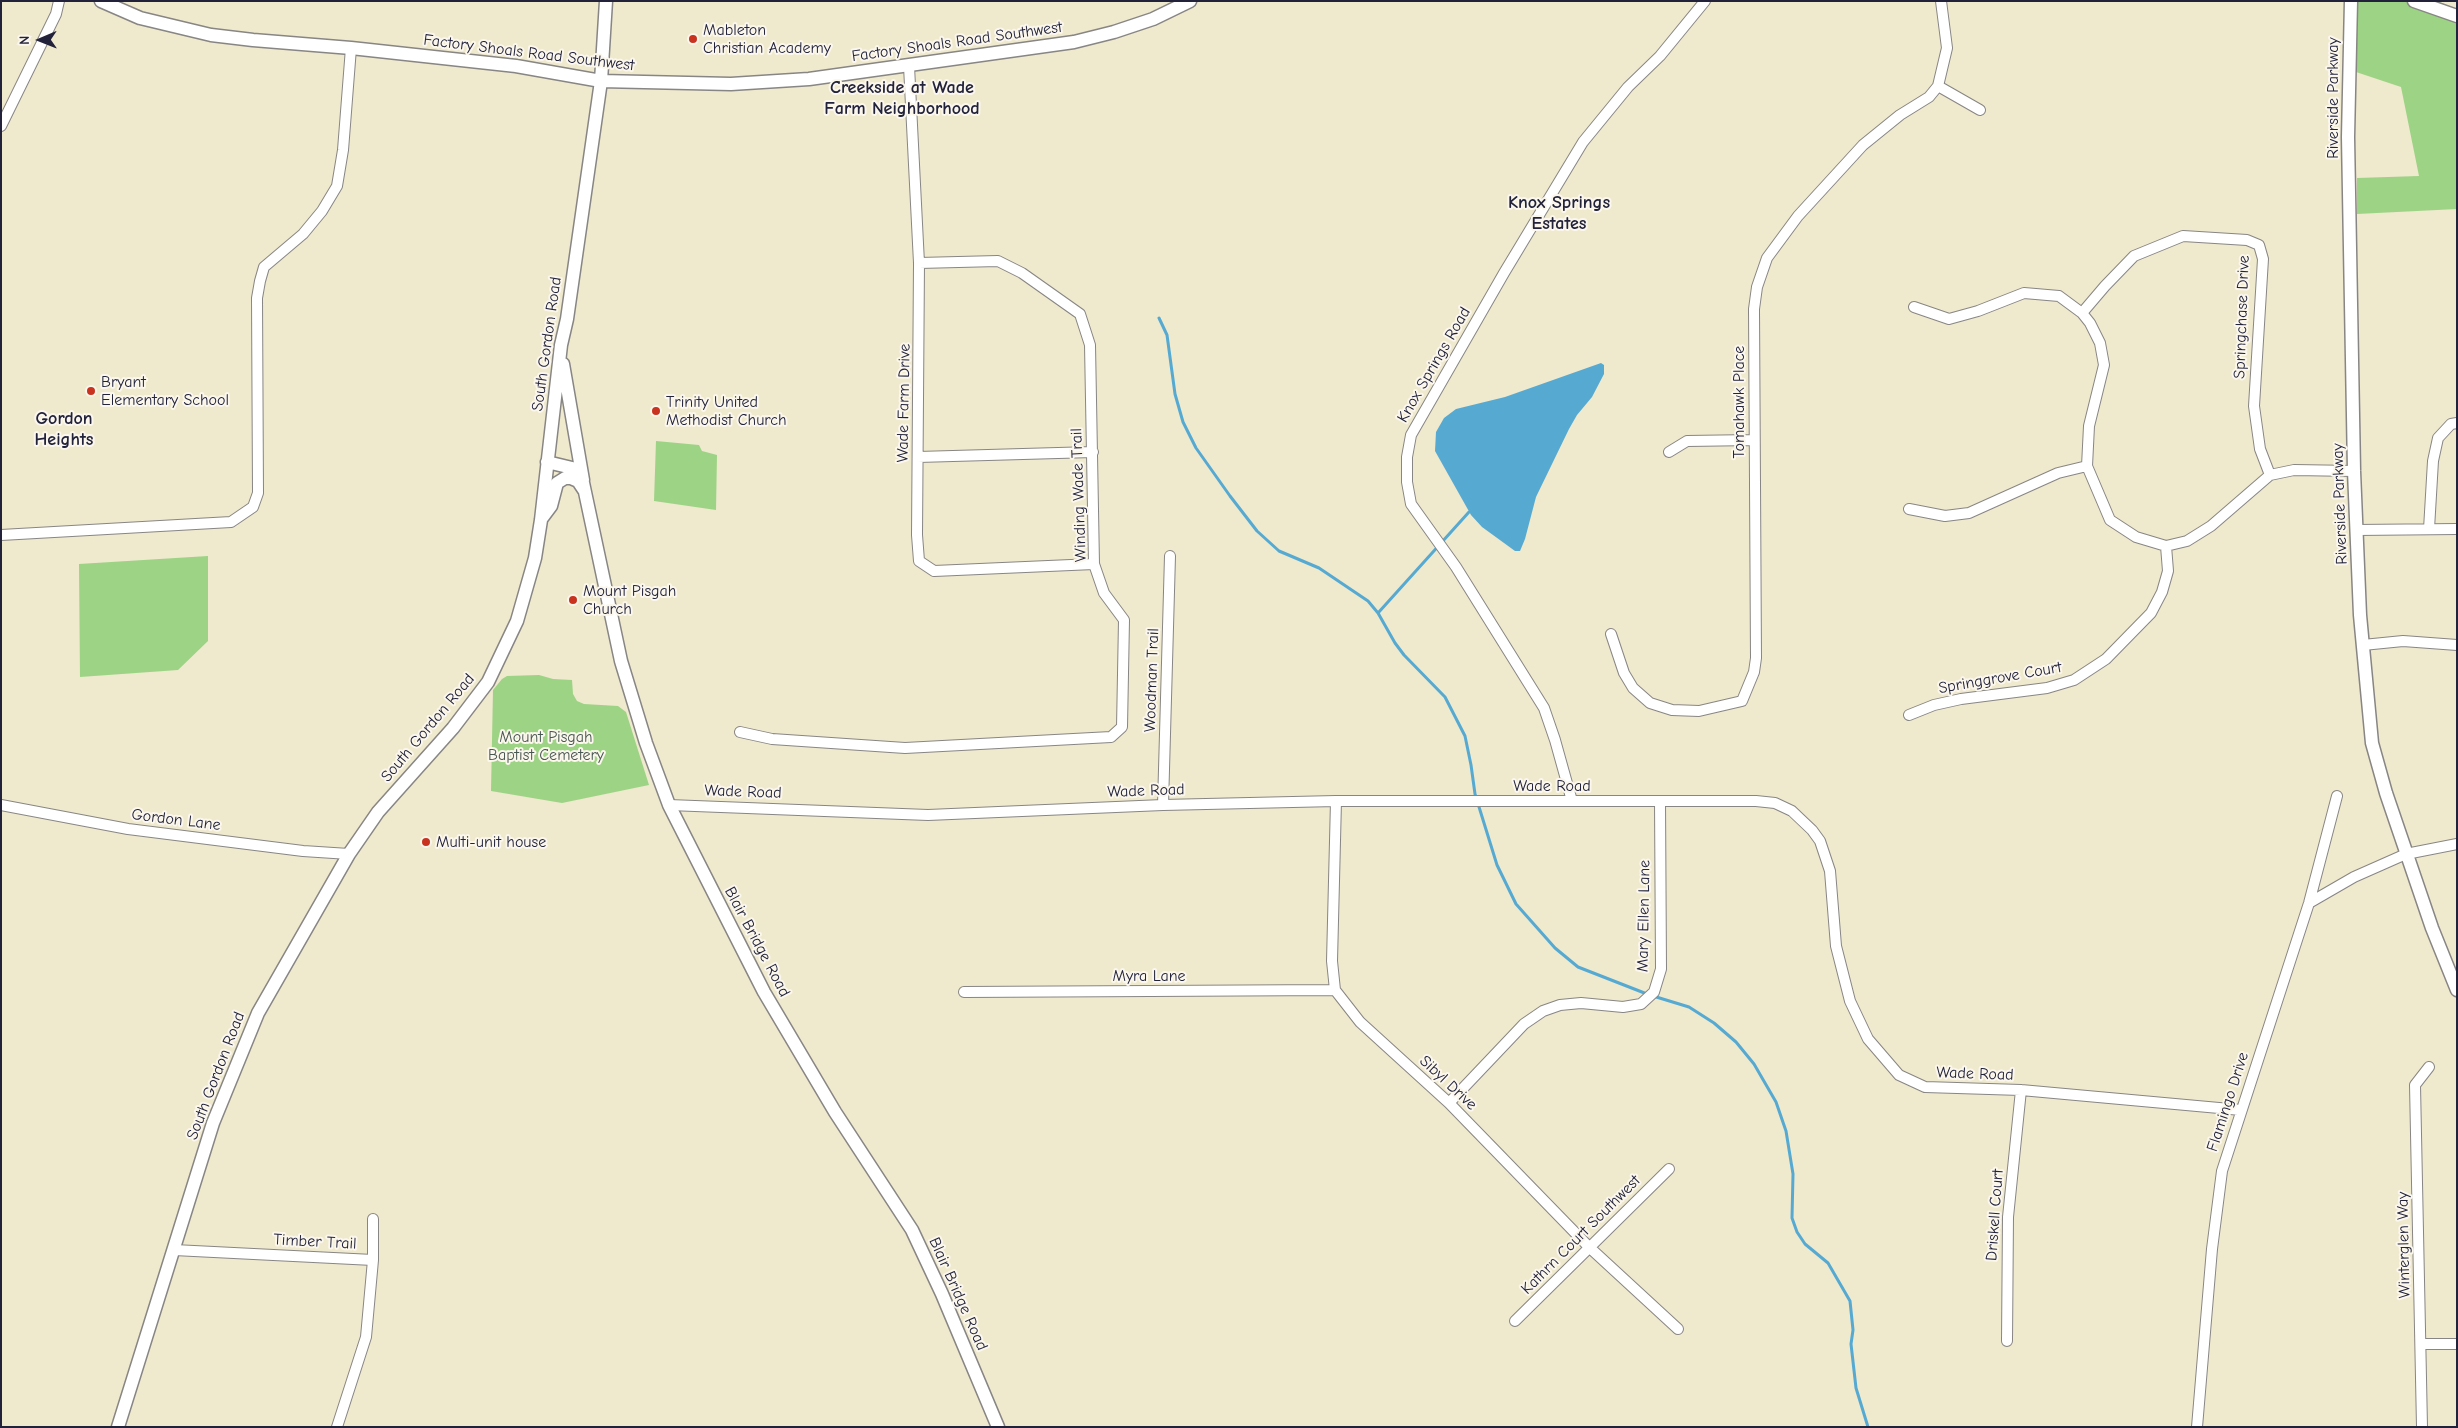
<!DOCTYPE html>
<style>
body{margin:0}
#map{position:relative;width:2458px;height:1428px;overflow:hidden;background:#efe9ce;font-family:"Comic Neue",sans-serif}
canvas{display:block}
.frame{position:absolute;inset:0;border:2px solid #22223b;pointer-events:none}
.north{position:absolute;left:15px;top:15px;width:50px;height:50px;-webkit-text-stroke:4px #fbf7ec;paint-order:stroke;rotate:269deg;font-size:14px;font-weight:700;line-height:20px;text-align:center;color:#22223b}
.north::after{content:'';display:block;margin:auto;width:18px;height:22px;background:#22223b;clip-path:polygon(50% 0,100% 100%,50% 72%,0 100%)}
</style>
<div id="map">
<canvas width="2458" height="1428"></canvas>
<div class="frame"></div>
<div class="north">N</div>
</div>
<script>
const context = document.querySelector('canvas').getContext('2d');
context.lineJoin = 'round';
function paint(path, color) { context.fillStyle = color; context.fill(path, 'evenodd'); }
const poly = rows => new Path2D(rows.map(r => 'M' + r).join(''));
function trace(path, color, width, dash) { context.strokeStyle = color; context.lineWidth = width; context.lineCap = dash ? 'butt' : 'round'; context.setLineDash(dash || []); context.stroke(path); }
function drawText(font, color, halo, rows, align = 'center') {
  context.font = font + ' "Comic Neue",sans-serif'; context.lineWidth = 4; context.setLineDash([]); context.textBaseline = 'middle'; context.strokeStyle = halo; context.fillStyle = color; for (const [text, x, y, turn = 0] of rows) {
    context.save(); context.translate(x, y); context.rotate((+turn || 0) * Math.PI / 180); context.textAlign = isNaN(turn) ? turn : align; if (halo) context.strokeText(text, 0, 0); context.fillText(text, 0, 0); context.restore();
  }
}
paint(poly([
 [2349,1,2437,1,2457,9,2457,209,2357,214,2357,178,2419,176,2401,87,2347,69],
 [656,441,699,445,702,451,717,455,716,510,654,501],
 [208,556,208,641,178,670,80,677,79,564],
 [539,675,553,679,572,680,573,694,577,701,584,704,618,706,626,712,649,785,562,803,491,791,493,690,502,679,507,676]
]), '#9dd385');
paint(poly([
 [1601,363,1604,365,1604,374,1592,397,1577,415,1569,429,1536,497,1525,539,1520,551,1515,551,1482,527,1471,515,1435,451,1436,432,1444,418,1456,409,1505,397]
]), '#56aad2');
trace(poly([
 [1159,318,1167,335,1175,394,1183,422,1196,448,1230,496,1257,531,1279,551,1319,568,1368,601,1378,613,1395,643,1404,655,1445,697,1465,736,1471,765,1475,794,1497,865,1516,904,1555,948,1578,967,1647,994],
 [1378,613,1469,512],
 [1653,996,1689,1007,1714,1023,1736,1042,1754,1064,1776,1102,1786,1131,1793,1174,1792,1218,1797,1232,1805,1244,1828,1263,1850,1301,1853,1330,1851,1344,1856,1388,1868,1427]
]), '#56aad2', 3);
const minor = poly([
 [909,66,919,263,917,535,919,561,934,571,1094,564],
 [1938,86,1980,110],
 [1,126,56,14,59,1],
 [1914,307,1949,319,1978,311,2024,293,2059,296,2082,313,2090,323,2100,343,2104,365,2089,426,2087,466,2110,520,2136,537,2166,546,2187,541,2211,526,2270,475,2294,470,2354,471],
 [2082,313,2105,286,2134,256,2183,236,2247,240,2259,245,2263,259,2254,406,2260,449,2270,475],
 [1669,452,1687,441,1754,440],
 [918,457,1093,452],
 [1909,509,1945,516,1969,513,2058,473,2087,466],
 [2429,529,2433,461,2438,438,2451,424,2457,423],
 [2356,530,2457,529],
 [1,535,231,522,253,507,258,493,257,298,260,281,264,267,303,234,322,211,337,186,343,150,351,48],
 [1611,634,1624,673,1633,688,1650,703,1672,710,1699,711,1742,701,1754,672,1756,658,1754,309,1757,287,1767,258,1798,216,1863,145,1900,115,1929,97,1938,86,1947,48,1941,1],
 [2363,645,2403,641,2457,645],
 [1909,715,1934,705,1961,699,2047,688,2074,680,2106,659,2151,613,2162,592,2168,571,2166,546],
 [740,732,772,739,905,748,1111,737,1122,727,1124,620,1104,593,1094,564,1090,345,1080,314,1022,273,998,261,919,263],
 [1336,801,1332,961,1335,990,1360,1022,1449,1103,1589,1247,1678,1329],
 [1572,801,1555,740,1544,708,1456,567,1411,504,1407,482,1407,457,1411,435,1504,273,1583,142,1628,87,1660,56,1705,1],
 [1,805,128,829,303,851,349,854],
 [669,805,928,815,1163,805,1336,801,1756,801,1775,803,1792,811,1812,830,1820,841,1830,871,1836,946,1850,1001,1868,1039,1899,1075,1925,1087,2021,1090,2241,1110],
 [1163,805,1170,556],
 [2309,903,2354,877,2406,854,2457,844],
 [964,992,1335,990],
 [1449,1103,1524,1024,1543,1011,1560,1005,1581,1003,1623,1007,1641,1004,1654,992,1661,969,1660,801],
 [174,1250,373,1260],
 [1515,1321,1669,1169],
 [2007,1341,2008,1217,2021,1090],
 [2422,1344,2457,1344],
 [337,1427,366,1337,373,1260,373,1219],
 [2197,1427,2212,1249,2222,1171,2309,903,2337,796],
 [2422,1427,2415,1085,2429,1067]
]);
const tertiary = poly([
 [101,1,140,18,211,35,253,40,351,48,516,66,601,81,731,84,809,79,1074,42,1114,32,1153,19,1190,1],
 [2351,1,2348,137,2354,471,2360,615,2372,743,2386,793,2432,928,2457,990],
 [2414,1,2457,16],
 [563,364,583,480],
 [547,462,572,468,579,472,582,478,621,661,646,743,669,805,764,992,835,1112,912,1230,942,1294,998,1427],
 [542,518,551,506,557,483,565,478,571,478,578,481,584,490],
 [118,1427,213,1123,258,1013,349,854,378,812,453,728,488,682,517,621,535,558,541,520,561,345,567,319,601,81,606,1]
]);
trace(minor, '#888684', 12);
trace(tertiary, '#888684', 15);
trace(minor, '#fff', 10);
trace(tertiary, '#fff', 12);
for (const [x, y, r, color] of [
 [693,39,5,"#c8321e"],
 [91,391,5,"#c8321e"],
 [656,411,5,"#c8321e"],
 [573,600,5,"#c8321e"],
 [426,842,5,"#c8321e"]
]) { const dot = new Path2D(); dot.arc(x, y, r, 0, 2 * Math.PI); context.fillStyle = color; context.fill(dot); trace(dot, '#fbf7ec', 2); }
drawText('16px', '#22223b', '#fbf7ec', [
 ["Mableton",703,30],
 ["Christian Academy",703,48],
 ["Bryant",101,382],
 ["Elementary School",101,400],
 ["Trinity United",666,402],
 ["Methodist Church",666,420],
 ["Mount Pisgah",583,591],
 ["Church",583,609],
 ["Multi-unit house",436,842]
], 'left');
drawText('16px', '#22223b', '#fbf7ec', [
 ["Factory Shoals Road Southwest",957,42,-8],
 ["Factory Shoals Road Southwest",529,53,7],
 ["Riverside Parkway",2333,98,-90],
 ["Springchase Drive",2242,317,-88],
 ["South Gordon Road",547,344,-82],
 ["Knox Springs Road",1434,365,-60],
 ["Tomahawk Place",1739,402,-90],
 ["Wade Farm Drive",904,403,-89],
 ["Winding Wade Trail",1079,495,-92],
 ["Riverside Parkway",2340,504,-92],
 ["Springgrove Court",2000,678,-10],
 ["Woodman Trail",1152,680,-88],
 ["South Gordon Road",428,728,-50],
 ["Wade Road",1552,786],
 ["Wade Road",1146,791,-2],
 ["Wade Road",743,792,2],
 ["Gordon Lane",176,820,7],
 ["Mary Ellen Lane",1644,916,-89],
 ["Blair Bridge Road",757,942,62],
 ["Myra Lane",1149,976],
 ["Wade Road",1975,1074,2],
 ["South Gordon Road",216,1076,-69],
 ["Sibyl Drive",1448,1083,43],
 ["Flamingo Drive",2228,1102,-72],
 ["Driskell Court",1995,1215,-86],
 ["Kathrn Court Southwest",1581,1235,-45],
 ["Timber Trail",315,1242,3],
 ["Winterglen Way",2404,1245,-91],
 ["Blair Bridge Road",958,1294,66]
]);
drawText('16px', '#475751', '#fbf7ec', [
 ["Mount Pisgah",546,737],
 ["Baptist Cemetery",546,755]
]);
drawText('bold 18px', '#22223b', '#fbf7ec', [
 ["Creekside at Wade",902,88],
 ["Farm Neighborhood",902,109],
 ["Knox Springs",1559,203],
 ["Estates",1559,224],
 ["Gordon",64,419],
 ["Heights",64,440]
]);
</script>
